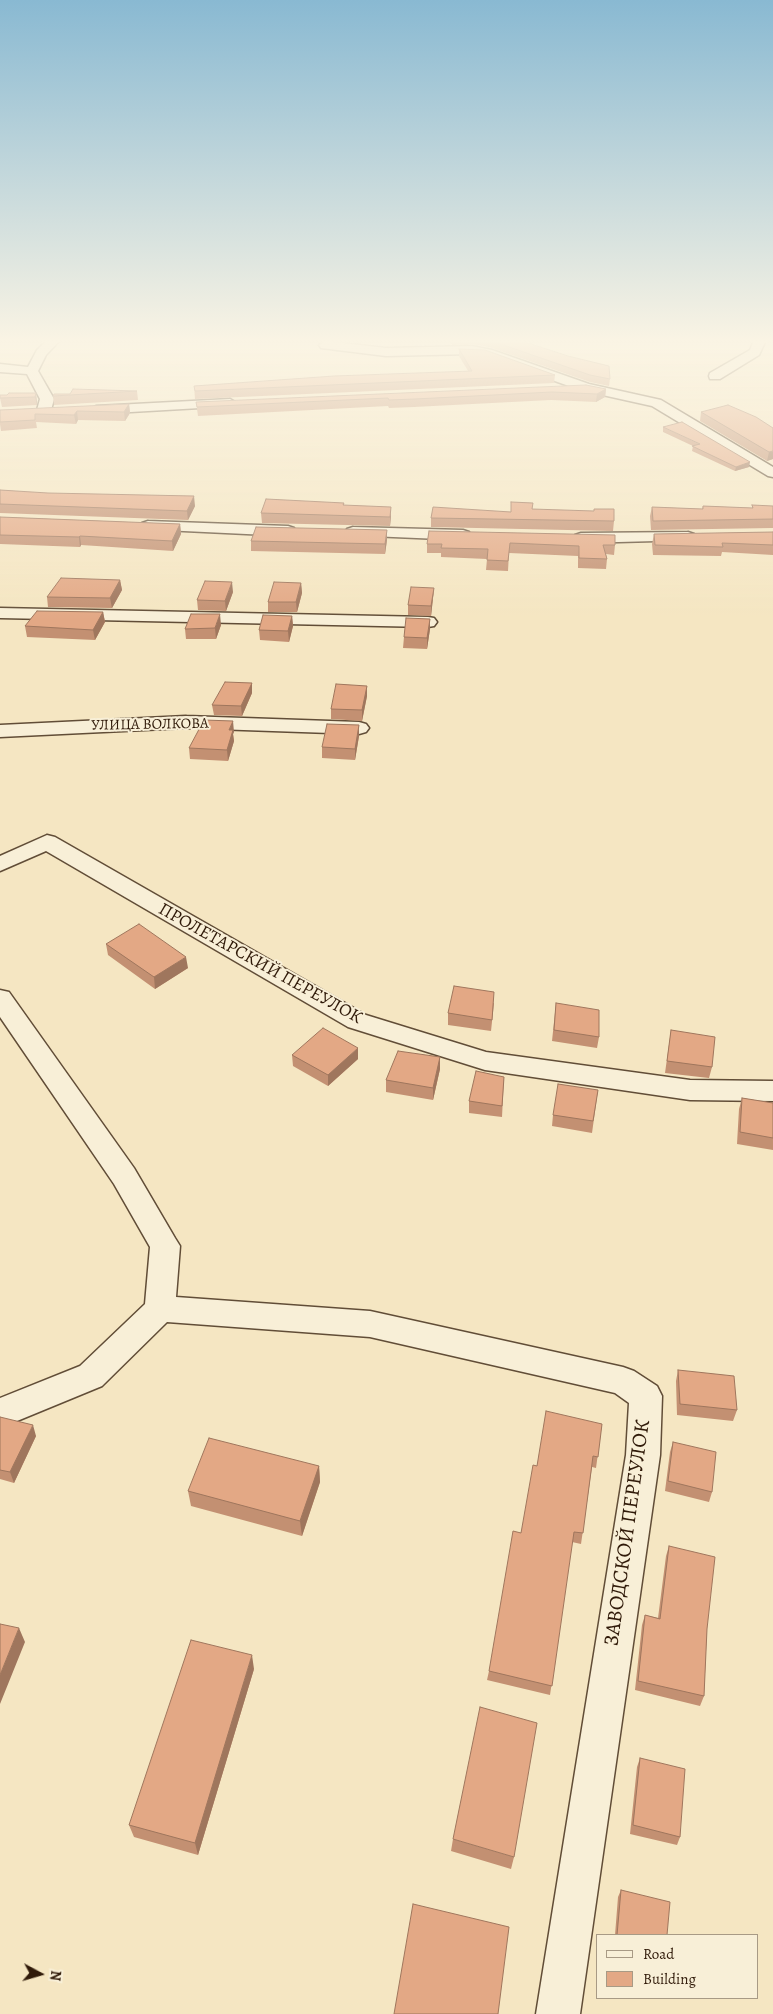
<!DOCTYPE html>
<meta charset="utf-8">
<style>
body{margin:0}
#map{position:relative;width:773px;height:2014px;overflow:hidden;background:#f5e6c2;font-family:Alegreya,serif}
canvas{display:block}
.legend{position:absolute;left:596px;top:1934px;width:162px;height:65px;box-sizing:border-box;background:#f8efd7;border:1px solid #a89a85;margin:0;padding:6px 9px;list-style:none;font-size:15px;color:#301a09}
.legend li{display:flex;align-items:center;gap:10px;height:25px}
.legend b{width:25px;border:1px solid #a89a85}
.north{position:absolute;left:15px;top:1949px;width:50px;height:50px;-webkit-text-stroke:4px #f8efd7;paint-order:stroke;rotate:96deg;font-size:14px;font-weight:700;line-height:20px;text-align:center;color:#301a09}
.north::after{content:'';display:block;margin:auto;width:18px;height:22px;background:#301a09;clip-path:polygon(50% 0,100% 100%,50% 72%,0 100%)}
</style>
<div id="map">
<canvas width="773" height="2014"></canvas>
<ul class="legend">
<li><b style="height:6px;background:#f8efd7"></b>Road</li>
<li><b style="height:14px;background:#e3a885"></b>Building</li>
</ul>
<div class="north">N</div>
</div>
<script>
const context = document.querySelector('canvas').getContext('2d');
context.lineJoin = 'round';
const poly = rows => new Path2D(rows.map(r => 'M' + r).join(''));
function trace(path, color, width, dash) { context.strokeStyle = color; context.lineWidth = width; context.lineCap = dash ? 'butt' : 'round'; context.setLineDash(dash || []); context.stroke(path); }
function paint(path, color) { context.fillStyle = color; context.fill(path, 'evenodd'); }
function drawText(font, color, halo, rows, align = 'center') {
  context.font = font + ' Alegreya,serif'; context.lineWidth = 4; context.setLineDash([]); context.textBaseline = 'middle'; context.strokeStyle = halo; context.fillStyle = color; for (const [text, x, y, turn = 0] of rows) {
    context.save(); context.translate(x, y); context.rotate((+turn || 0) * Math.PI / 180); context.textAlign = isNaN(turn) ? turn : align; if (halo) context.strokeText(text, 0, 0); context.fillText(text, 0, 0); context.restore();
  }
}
const minor = poly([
 [49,338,62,338,46,355,38,371,54,399,51,410,44,414,37,410,40,399,27,374,0,372,0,364,28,367,37,350,49,338],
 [755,338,767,338,759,355,720,379,710,379,709,376,710,373,750,350,755,338],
 [325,341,386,348,472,346,492,350,589,384,661,400,773,467,773,477,768,476,652,406,580,390,485,356,472,354,386,356,321,348,319,345,325,341],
 [230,399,237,403,235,406,96,414,89,410,96,406,230,399],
 [148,521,288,526,294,528,296,531,294,534,288,536,142,529,140,526,142,523,148,521],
 [353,527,463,530,469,532,471,535,469,538,463,540,347,535,345,532,347,529,353,527],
 [688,532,694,534,696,537,694,540,581,543,575,541,573,538,575,535,581,533,688,532],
 [0,608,428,617,434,618,437,622,434,626,428,627,0,618,0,608],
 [186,716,359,722,366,724,369,728,366,732,359,734,186,728,0,737,0,725,186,716],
 [47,835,55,837,366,1015,486,1052,690,1080,773,1081,773,1101,690,1100,485,1070,348,1027,46,851,0,871,0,856,47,835],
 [0,990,9,992,134,1168,175,1238,180,1246,176,1297,370,1311,623,1367,634,1371,657,1386,662,1396,660,1455,580,2014,536,2014,626,1455,629,1403,615,1393,370,1337,167,1322,102,1386,0,1428,0,1398,80,1366,145,1304,150,1247,114,1184,0,1017,0,990]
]);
trace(minor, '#614d37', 3);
paint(minor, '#f8efd7');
paint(poly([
 [450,338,513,338,610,379,609,386,590,382,489,347,472,344,452,345],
 [459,349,555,375,554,383,195,399,194,386,468,371,459,356],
 [606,389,605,397,596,402,551,400,414,407,389,408,388,406,198,416,196,402],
 [137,391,138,400,54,405,53,396,70,394],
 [36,393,37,402,37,405,2,407,0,398,7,395],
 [129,404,130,413,125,421,78,420,76,424,36,422,37,428,1,431,0,424,0,410],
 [701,412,756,417,773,459,767,461,700,421],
 [663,427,749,467,735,471,692,451,693,446,663,432],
 [0,490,195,506,188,520,0,513],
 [344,503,344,505,391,516,390,526,262,523,261,513],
 [752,505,773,508,773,528,651,530,650,516,652,507,702,509,703,506,752,508],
 [532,509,614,521,613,531,431,527,431,518,511,512],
 [0,517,180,524,181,534,173,551,81,545,80,547,0,544],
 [429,531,615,545,614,555,606,554,607,559,606,569,578,568,578,556,509,553,508,571,486,570,487,559,441,557,441,553,427,553,427,544],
 [773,532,773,555,722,552,721,556,653,555,652,544,654,534],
 [387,540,385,554,251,551,251,541],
 [120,580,122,590,112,608,48,607,47,597],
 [301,583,302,593,297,612,268,612,268,602],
 [434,588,433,598,431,616,408,615,408,605],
 [233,592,226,611,198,610,197,600],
 [103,612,105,622,95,640,27,637,25,626],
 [292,616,293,626,289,642,260,640,259,630],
 [430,619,430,629,427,649,403,648,404,637],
 [221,625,216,639,186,639,185,629],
 [252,683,252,693,242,716,214,715,212,705],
 [367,686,367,696,362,721,331,719,331,709],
 [359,725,359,736,355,760,322,758,322,747],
 [234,732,233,734,234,741,228,761,190,759,189,748],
 [106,944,188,968,155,989,108,955],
 [494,1003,491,1031,448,1025,448,1013],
 [556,1003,599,1037,597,1048,552,1041],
 [671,1030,712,1067,709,1078,665,1073],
 [292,1055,358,1059,328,1086,293,1066],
 [440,1057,440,1069,433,1100,386,1092,386,1080],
 [504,1077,502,1117,469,1113,469,1101],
 [598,1090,592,1133,552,1126,553,1115],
 [742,1098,773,1103,773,1150,737,1144,739,1109],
 [678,1370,737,1410,733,1421,677,1415,676,1381],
 [0,1417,36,1436,14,1483,0,1479],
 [602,1424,596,1468,592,1467,581,1544,572,1542,550,1695,487,1680,489,1671,537,1466],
 [673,1442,712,1492,709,1502,665,1491,670,1452],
 [319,1466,320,1482,302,1536,191,1506,188,1491],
 [669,1546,707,1629,704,1696,700,1706,635,1690,642,1625,645,1615,658,1618,666,1556],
 [254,1669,198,1855,134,1837,129,1825],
 [640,1758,680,1837,677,1845,630,1834,637,1767],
 [453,1839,514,1857,511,1869,451,1851],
 [621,1890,667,1935,615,1935,618,1897]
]), '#c39072');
paint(poly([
 [606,389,605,397,596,402,597,394],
 [36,393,37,402,37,405,35,397],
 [129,404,130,413,125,421,124,412],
 [77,411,78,420,76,424,74,415],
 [773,451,773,459,767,461,769,452],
 [750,462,749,467,735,471,736,467],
 [194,496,195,506,188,520,187,511],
 [391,507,391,516,390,526,390,517],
 [180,524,181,534,173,551,172,541],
 [387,530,387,540,385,554,385,544],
 [80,536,81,545,80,547,79,537],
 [120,580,122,590,112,608,110,598],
 [232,582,233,592,226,611,225,601],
 [301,583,302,593,297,612,296,602],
 [434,588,433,598,431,616,431,606],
 [103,612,105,622,95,640,93,630],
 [220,614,221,625,216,639,215,628],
 [292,616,293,626,289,642,288,631],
 [430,619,430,629,427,649,427,638],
 [252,683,252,693,242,716,241,706],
 [367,686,367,696,362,721,362,710],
 [233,721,234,732,233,734,234,741,228,761,227,750,229,730],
 [359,725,359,736,355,760,355,749],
 [186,957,188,968,155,989,154,977],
 [358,1048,358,1059,328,1086,328,1075],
 [440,1057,440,1069,433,1100,433,1088],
 [33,1425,36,1436,14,1483,10,1472],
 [319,1466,320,1482,302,1536,300,1521],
 [19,1628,25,1642,0,1704,0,1675],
 [252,1655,254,1669,198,1855,195,1843]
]), '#9f765d');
const building = poly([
 [481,338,513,338,568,356,609,366,610,379,590,375,489,340,481,338],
 [459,349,485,350,555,375,195,391,194,386,334,376,472,371,459,349],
 [586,385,606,389,597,394,552,392,415,399,389,400,388,398,197,407,196,402,586,385],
 [73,389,137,391,53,396,54,394,70,394,73,389],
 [9,393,36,393,35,397,0,398,0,395,7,395,9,393],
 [129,404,124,412,77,411,74,415,35,414,35,420,0,422,0,410,129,404],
 [728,405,756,417,773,428,773,451,769,452,701,412,728,405],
 [682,422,750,462,736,467,692,446,700,444,663,427,682,422],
 [0,490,48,493,194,496,187,511,0,504,0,490],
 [266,499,344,503,343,505,391,507,390,517,261,513,266,499],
 [511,502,533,503,532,509,594,511,594,509,614,509,614,521,431,518,433,507,511,512,511,502],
 [752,505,773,506,773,519,653,521,652,507,703,509,703,506,753,508,752,505],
 [0,517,180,524,172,541,80,536,79,537,0,535,0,517],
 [256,527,387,530,385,544,251,541,256,527],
 [429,531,615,535,615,545,603,545,607,559,579,558,579,546,510,543,508,561,487,560,488,549,441,548,442,544,427,544,429,531],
 [773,532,773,545,722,543,723,547,655,545,654,534,773,532],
 [61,578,120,580,110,598,47,597,61,578],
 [205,581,232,582,225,601,197,600,205,581],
 [274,582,301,583,296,602,268,602,274,582],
 [411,587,434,588,431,606,408,605,411,587],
 [37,611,103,612,93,630,25,626,37,611],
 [191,614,220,614,215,628,185,629,191,614],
 [263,615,292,616,288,631,259,630,263,615],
 [406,618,430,619,427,638,404,637,406,618],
 [225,682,252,683,241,706,212,705,225,682],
 [336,684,367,686,362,710,331,709,336,684],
 [204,720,233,721,229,730,233,730,227,750,189,748,204,720],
 [327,724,359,725,355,749,322,747,327,724],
 [139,924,186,957,154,977,106,944,139,924],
 [454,986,494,992,492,1020,448,1013,454,986],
 [556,1003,599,1010,599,1037,554,1030,556,1003],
 [323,1028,358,1048,328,1075,292,1055,323,1028],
 [671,1030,715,1037,712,1067,667,1061,671,1030],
 [398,1051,440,1057,433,1088,386,1080,398,1051],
 [476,1071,504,1077,502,1106,469,1101,476,1071],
 [558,1084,598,1090,593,1121,553,1115,558,1084],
 [742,1098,773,1103,773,1138,740,1132,742,1098],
 [678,1370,734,1376,737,1410,680,1404,678,1370],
 [546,1411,602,1424,598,1457,593,1456,583,1533,574,1532,552,1686,489,1671,513,1531,521,1533,533,1465,537,1466,546,1411],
 [0,1417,33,1425,10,1472,0,1470,0,1417],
 [209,1438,319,1466,300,1521,188,1491,209,1438],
 [673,1442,716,1452,712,1492,668,1481,673,1442],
 [669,1546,715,1557,707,1629,704,1696,638,1681,645,1615,660,1619,669,1546],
 [0,1624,19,1628,0,1675,0,1624],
 [191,1640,252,1655,195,1843,129,1825,191,1640],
 [480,1707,537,1723,514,1857,453,1839,480,1707],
 [640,1758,685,1769,680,1837,633,1825,640,1758],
 [621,1890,670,1902,667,1935,617,1935,621,1890],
 [413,1904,509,1927,498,2014,394,2014,413,1904]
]);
paint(building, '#e3a885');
trace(building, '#9f765d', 1);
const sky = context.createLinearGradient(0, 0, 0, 620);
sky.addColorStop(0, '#89b9d2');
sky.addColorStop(0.55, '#faf4e4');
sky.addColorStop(1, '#faf4e400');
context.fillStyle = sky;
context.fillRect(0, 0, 773, 620);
drawText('15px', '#301a09', '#f8efd7', [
 ["УЛИЦА ВОЛКОВА",150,725,-1]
]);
drawText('18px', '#301a09', '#f8efd7', [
 ["ПРОЛЕТАРСКИЙ ПЕРЕУЛОК",260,964,29]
]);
drawText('21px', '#301a09', '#f8efd7', [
 ["ЗАВОДСКОЙ ПЕРЕУЛОК",628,1533,-82]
]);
</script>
